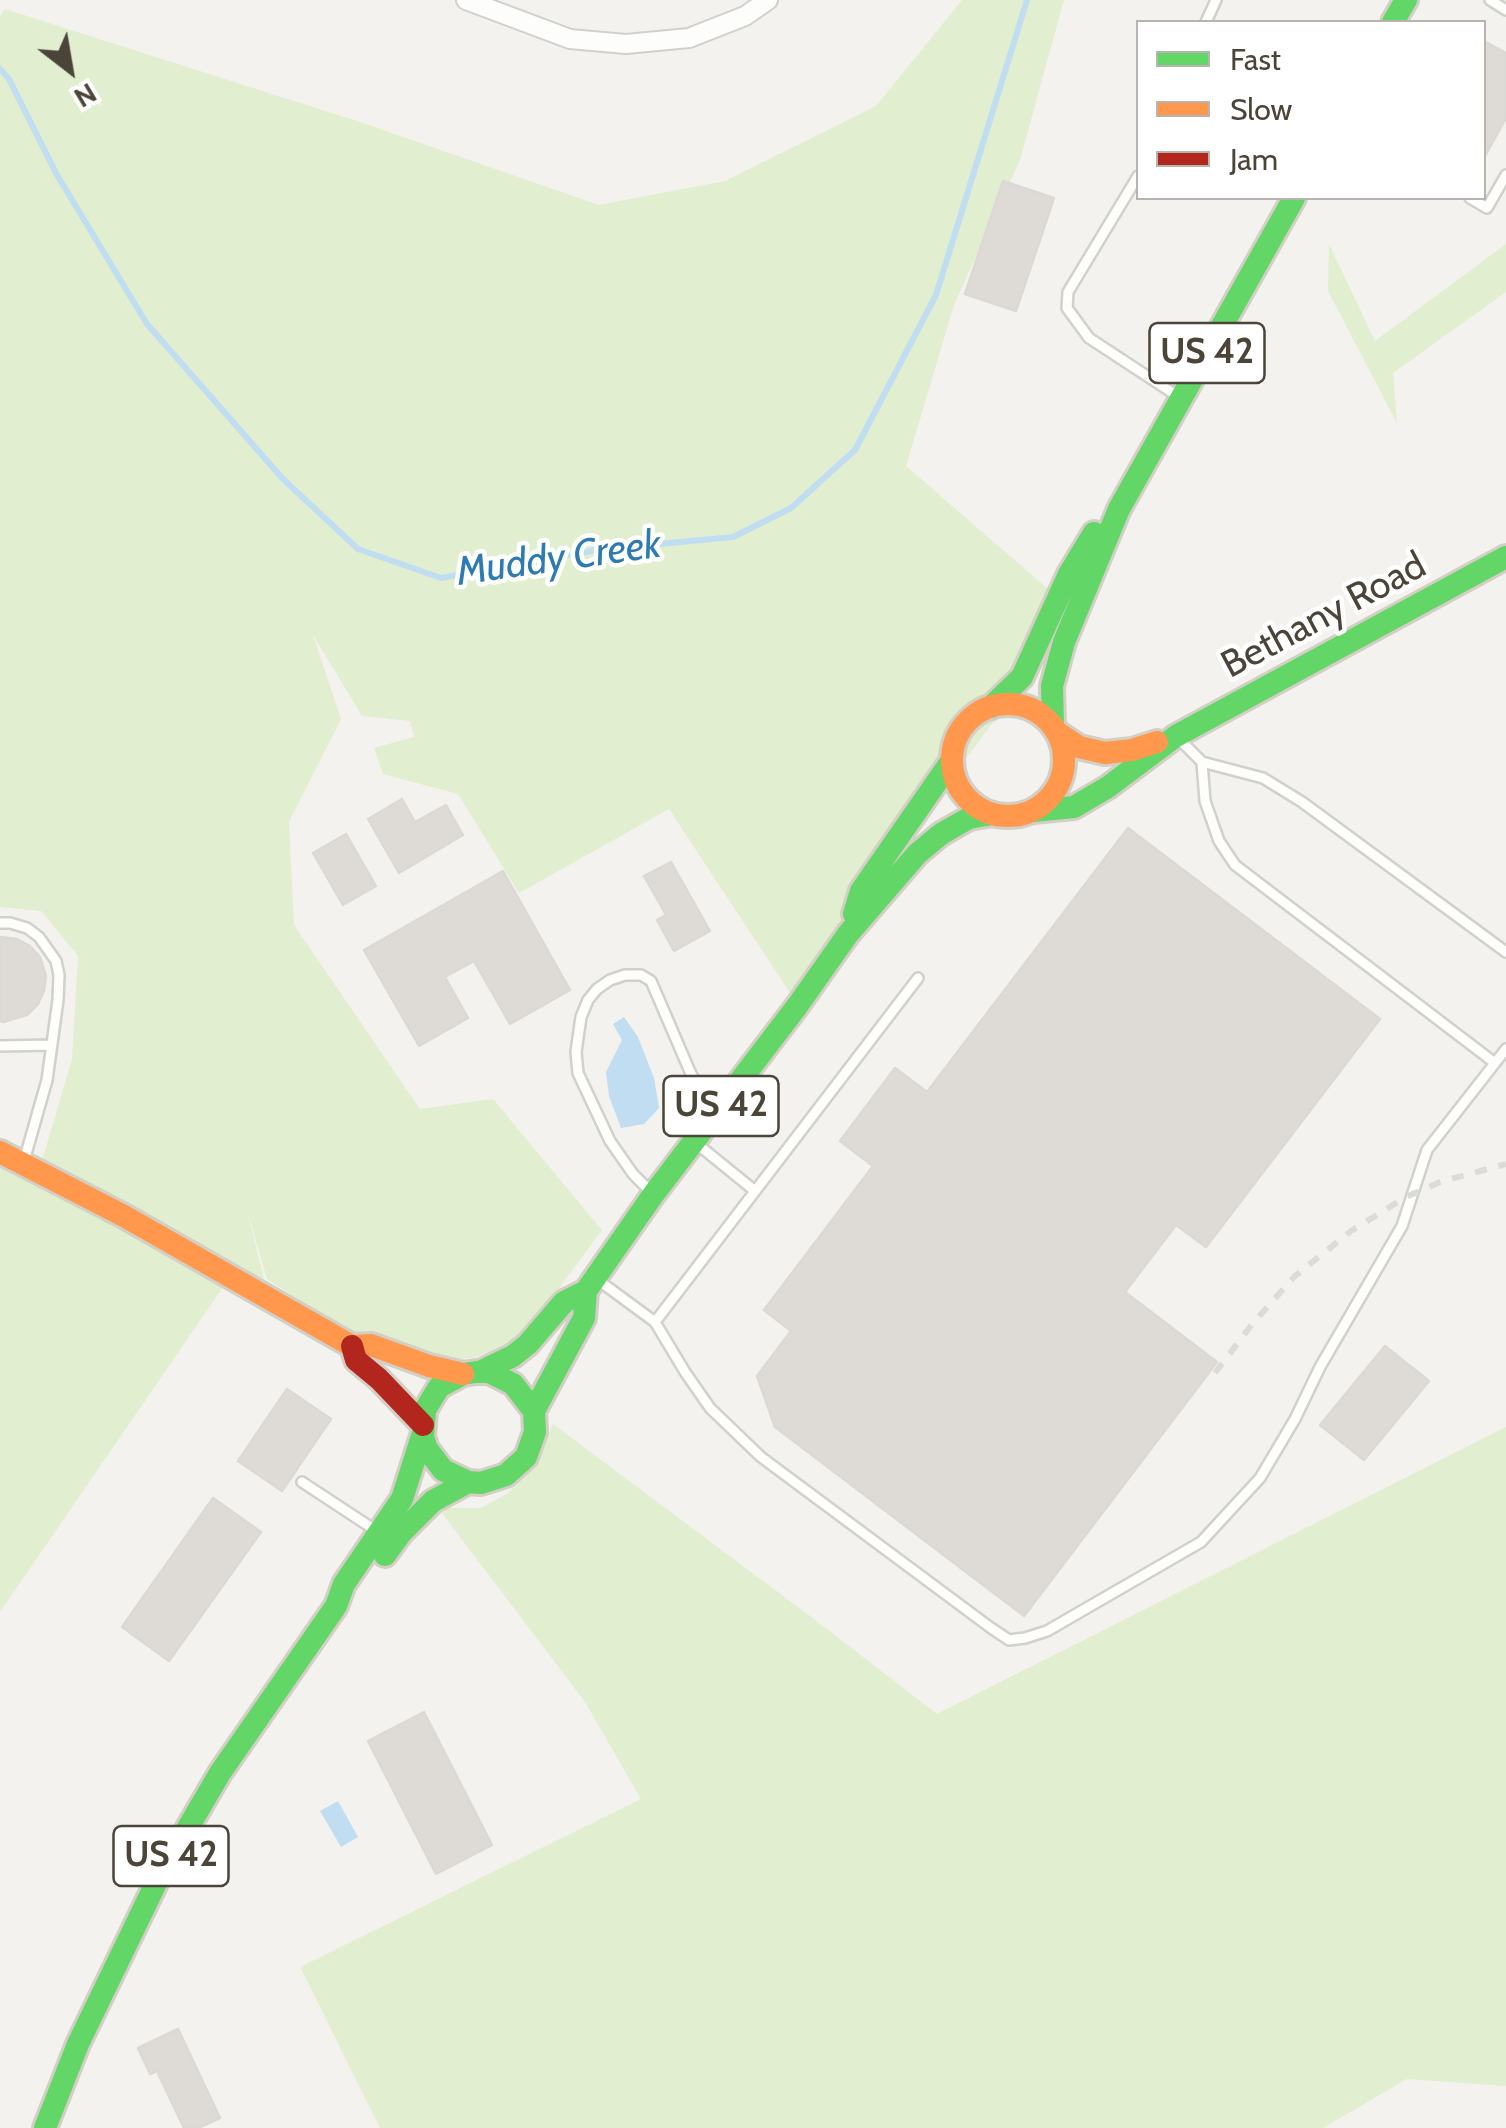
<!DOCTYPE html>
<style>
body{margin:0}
#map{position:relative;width:1506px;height:2128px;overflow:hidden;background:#f4f2ee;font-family:Cabin,sans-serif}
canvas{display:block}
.legend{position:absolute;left:1136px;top:20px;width:350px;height:180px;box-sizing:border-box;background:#fff;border:2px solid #b7b4b0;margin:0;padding:12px 18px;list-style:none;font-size:30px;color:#4b4439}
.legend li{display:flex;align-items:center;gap:20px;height:50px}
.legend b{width:50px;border:2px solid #b7b4b0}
.north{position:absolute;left:20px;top:20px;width:100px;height:100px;-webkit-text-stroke:8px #fff;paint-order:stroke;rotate:149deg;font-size:28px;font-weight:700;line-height:40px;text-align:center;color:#4b4439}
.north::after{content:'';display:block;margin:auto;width:35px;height:45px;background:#4b4439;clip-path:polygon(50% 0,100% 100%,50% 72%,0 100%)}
</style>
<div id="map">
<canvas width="1506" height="2128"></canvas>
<ul class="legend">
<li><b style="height:12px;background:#63d668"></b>Fast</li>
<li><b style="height:12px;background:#ff974d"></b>Slow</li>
<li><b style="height:12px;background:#b3261e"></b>Jam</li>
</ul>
<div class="north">N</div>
</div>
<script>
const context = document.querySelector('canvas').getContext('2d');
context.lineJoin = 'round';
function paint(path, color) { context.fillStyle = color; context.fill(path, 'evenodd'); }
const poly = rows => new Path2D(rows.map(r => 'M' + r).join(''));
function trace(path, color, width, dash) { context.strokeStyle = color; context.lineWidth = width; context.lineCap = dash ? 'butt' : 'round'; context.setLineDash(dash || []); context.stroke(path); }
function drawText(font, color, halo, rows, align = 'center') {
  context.font = font + ' Cabin,sans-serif'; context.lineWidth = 9; context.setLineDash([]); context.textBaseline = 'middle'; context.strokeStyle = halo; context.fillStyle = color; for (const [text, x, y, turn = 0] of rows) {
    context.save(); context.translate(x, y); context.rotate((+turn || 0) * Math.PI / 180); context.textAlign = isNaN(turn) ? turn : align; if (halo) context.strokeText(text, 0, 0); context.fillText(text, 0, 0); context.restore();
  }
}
paint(poly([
 [962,0,1064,0,1020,160,954,305,906,466,1062,601,996,707,1003,715,991,725,936,798,798,1005,669,809,519,893,458,794,383,774,374,748,414,737,410,721,362,716,313,635,341,719,289,822,294,925,420,1109,493,1099,602,1230,533,1323,504,1348,472,1358,445,1360,353,1336,267,1279,246,1207,264,1279,230,1277,0,1612,0,1152,39,1171,72,1059,78,956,41,911,0,907,0,16,5,9,360,122,599,205,725,181,876,106],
 [1329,244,1375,341,1506,244,1506,292,1393,373,1397,423,1328,291],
 [553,1424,814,1619,937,1714,1506,1427,1506,2086,1407,2079,1323,2128,380,2128,300,1967,641,1799,585,1702,438,1508,481,1508,508,1493,531,1471]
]), '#e1eecf');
paint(poly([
 [624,1017,638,1037,654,1078,659,1108,644,1124,621,1128,609,1096,606,1072,622,1040,613,1024],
 [338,1801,358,1837,341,1847,320,1811]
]), '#c0ddf1');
trace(poly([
 [0,69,9,79,57,175,147,324,283,479,358,549,441,578,596,550,733,537,791,508,855,450,936,295,1027,0]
]), '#c0ddf1', 6);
const building = poly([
 [1484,41,1506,53,1506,118,1484,158,1484,41],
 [1003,181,1054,198,1016,311,965,294,1003,181],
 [402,799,415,822,446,805,463,835,399,873,368,819,402,799],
 [1128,828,1380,1019,1206,1247,1176,1225,1125,1292,1217,1362,1024,1616,775,1427,757,1376,791,1331,764,1310,873,1166,840,1141,895,1068,927,1092,1128,828],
 [346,834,376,886,343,905,313,853,346,834],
 [671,862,710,931,674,951,657,920,666,915,644,876,671,862],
 [503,871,570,990,510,1024,474,961,445,977,468,1018,419,1046,364,950,503,871],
 [0,937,17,939,30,946,40,957,46,976,44,991,38,1004,27,1015,3,1022,0,1021,0,937],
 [1385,1346,1429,1381,1364,1460,1320,1425,1385,1346],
 [287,1389,331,1419,282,1491,238,1461,287,1389],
 [213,1498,261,1532,169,1661,122,1627,213,1498],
 [424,1712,492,1845,436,1874,368,1741,424,1712],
 [178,2029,220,2118,198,2128,184,2128,157,2071,150,2074,138,2048,178,2029]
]);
paint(building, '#dedbd6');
trace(building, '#dcd9d4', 2.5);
const lane = poly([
 [1490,0,1506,10],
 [1206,22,1216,0],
 [1138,176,1068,292,1067,308,1089,338,1179,397],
 [1470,198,1487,208,1506,175],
 [1178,738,1202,762,1263,778,1302,802,1506,952],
 [1202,762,1205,801,1219,841,1235,865,1495,1063],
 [0,923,10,923,27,928,39,937,56,961,59,975,58,1000,47,1080,24,1161],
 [0,1046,52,1045],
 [696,1143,755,1191],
 [649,1190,633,1174,610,1141,578,1073,576,1052,581,1017,588,1000,597,989,610,980,625,975,641,975,651,981,691,1074,700,1088,718,1105],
 [598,1280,655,1322,918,978],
 [655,1322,685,1372,710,1408,761,1457,991,1628,1009,1640,1025,1638,1047,1631,1201,1542,1260,1478,1295,1419,1320,1367,1402,1226,1427,1150,1506,1049],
 [302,1482,375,1530]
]);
const street = poly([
 [466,0,570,39,626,44,689,38,745,16,768,0]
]);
const fast = poly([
 [1393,22,1406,0],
 [991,707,1022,677,1069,574,1094,533],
 [1053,726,1052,686,1064,642,1119,509,1294,198],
 [1033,811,1074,807,1108,787,1176,736,1506,557],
 [854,914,861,891,952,760],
 [476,1372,489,1372,513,1384,534,1411,535,1432,526,1457,506,1475,481,1483,468,1482,443,1470,427,1449,423,1437,425,1410,439,1387,463,1374,476,1372],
 [480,1372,513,1356,528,1344,564,1302,586,1291,653,1195,798,1005,848,934,917,854,941,834,969,818,992,814],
 [534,1411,584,1318,586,1291],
 [385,1555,401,1533,433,1501,468,1482],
 [45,2128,78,2044,158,1879,220,1773,336,1606,344,1584,402,1499,423,1433]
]);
const slow = poly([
 '952 760a56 56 0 1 1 112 0a56 56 0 1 1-112 0Z',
 [1058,733,1079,747,1105,753,1132,750,1157,742],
 [0,1152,124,1216,352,1346,371,1345,429,1366,463,1374]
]);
const jam = poly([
 [352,1346,356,1360,379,1379,423,1425]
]);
trace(lane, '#d2d0cb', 14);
trace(street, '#d2d0cb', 22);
trace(fast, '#d3cfc5', 28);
trace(slow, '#d3cfc5', 28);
trace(jam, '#d3cfc5', 28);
trace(lane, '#fdfdfc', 9);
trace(street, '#fdfdfc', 18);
trace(fast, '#63d668', 22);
trace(slow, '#ff974d', 22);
trace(jam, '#b3261e', 22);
trace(poly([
 [1215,1373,1253,1323,1295,1276,1351,1231,1406,1197,1440,1182,1506,1164]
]), '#dbdbda', 6, [12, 12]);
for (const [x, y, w] of [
 [1207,353,115],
 [721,1106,115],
 [171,1856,115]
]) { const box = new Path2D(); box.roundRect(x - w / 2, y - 30, w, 60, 8); context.fillStyle = '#fff'; context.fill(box); trace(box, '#4b4439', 2.5); }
drawText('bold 35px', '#4b4439', null, [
 ["US 42",1207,353],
 ["US 42",721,1106],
 ["US 42",171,1856]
]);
drawText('38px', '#4b4439', '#fff', [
 ["Bethany Road",1324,616,-28]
]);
drawText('italic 40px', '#2e7ab2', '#fff', [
 ["Muddy Creek",559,559,-8]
]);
</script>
